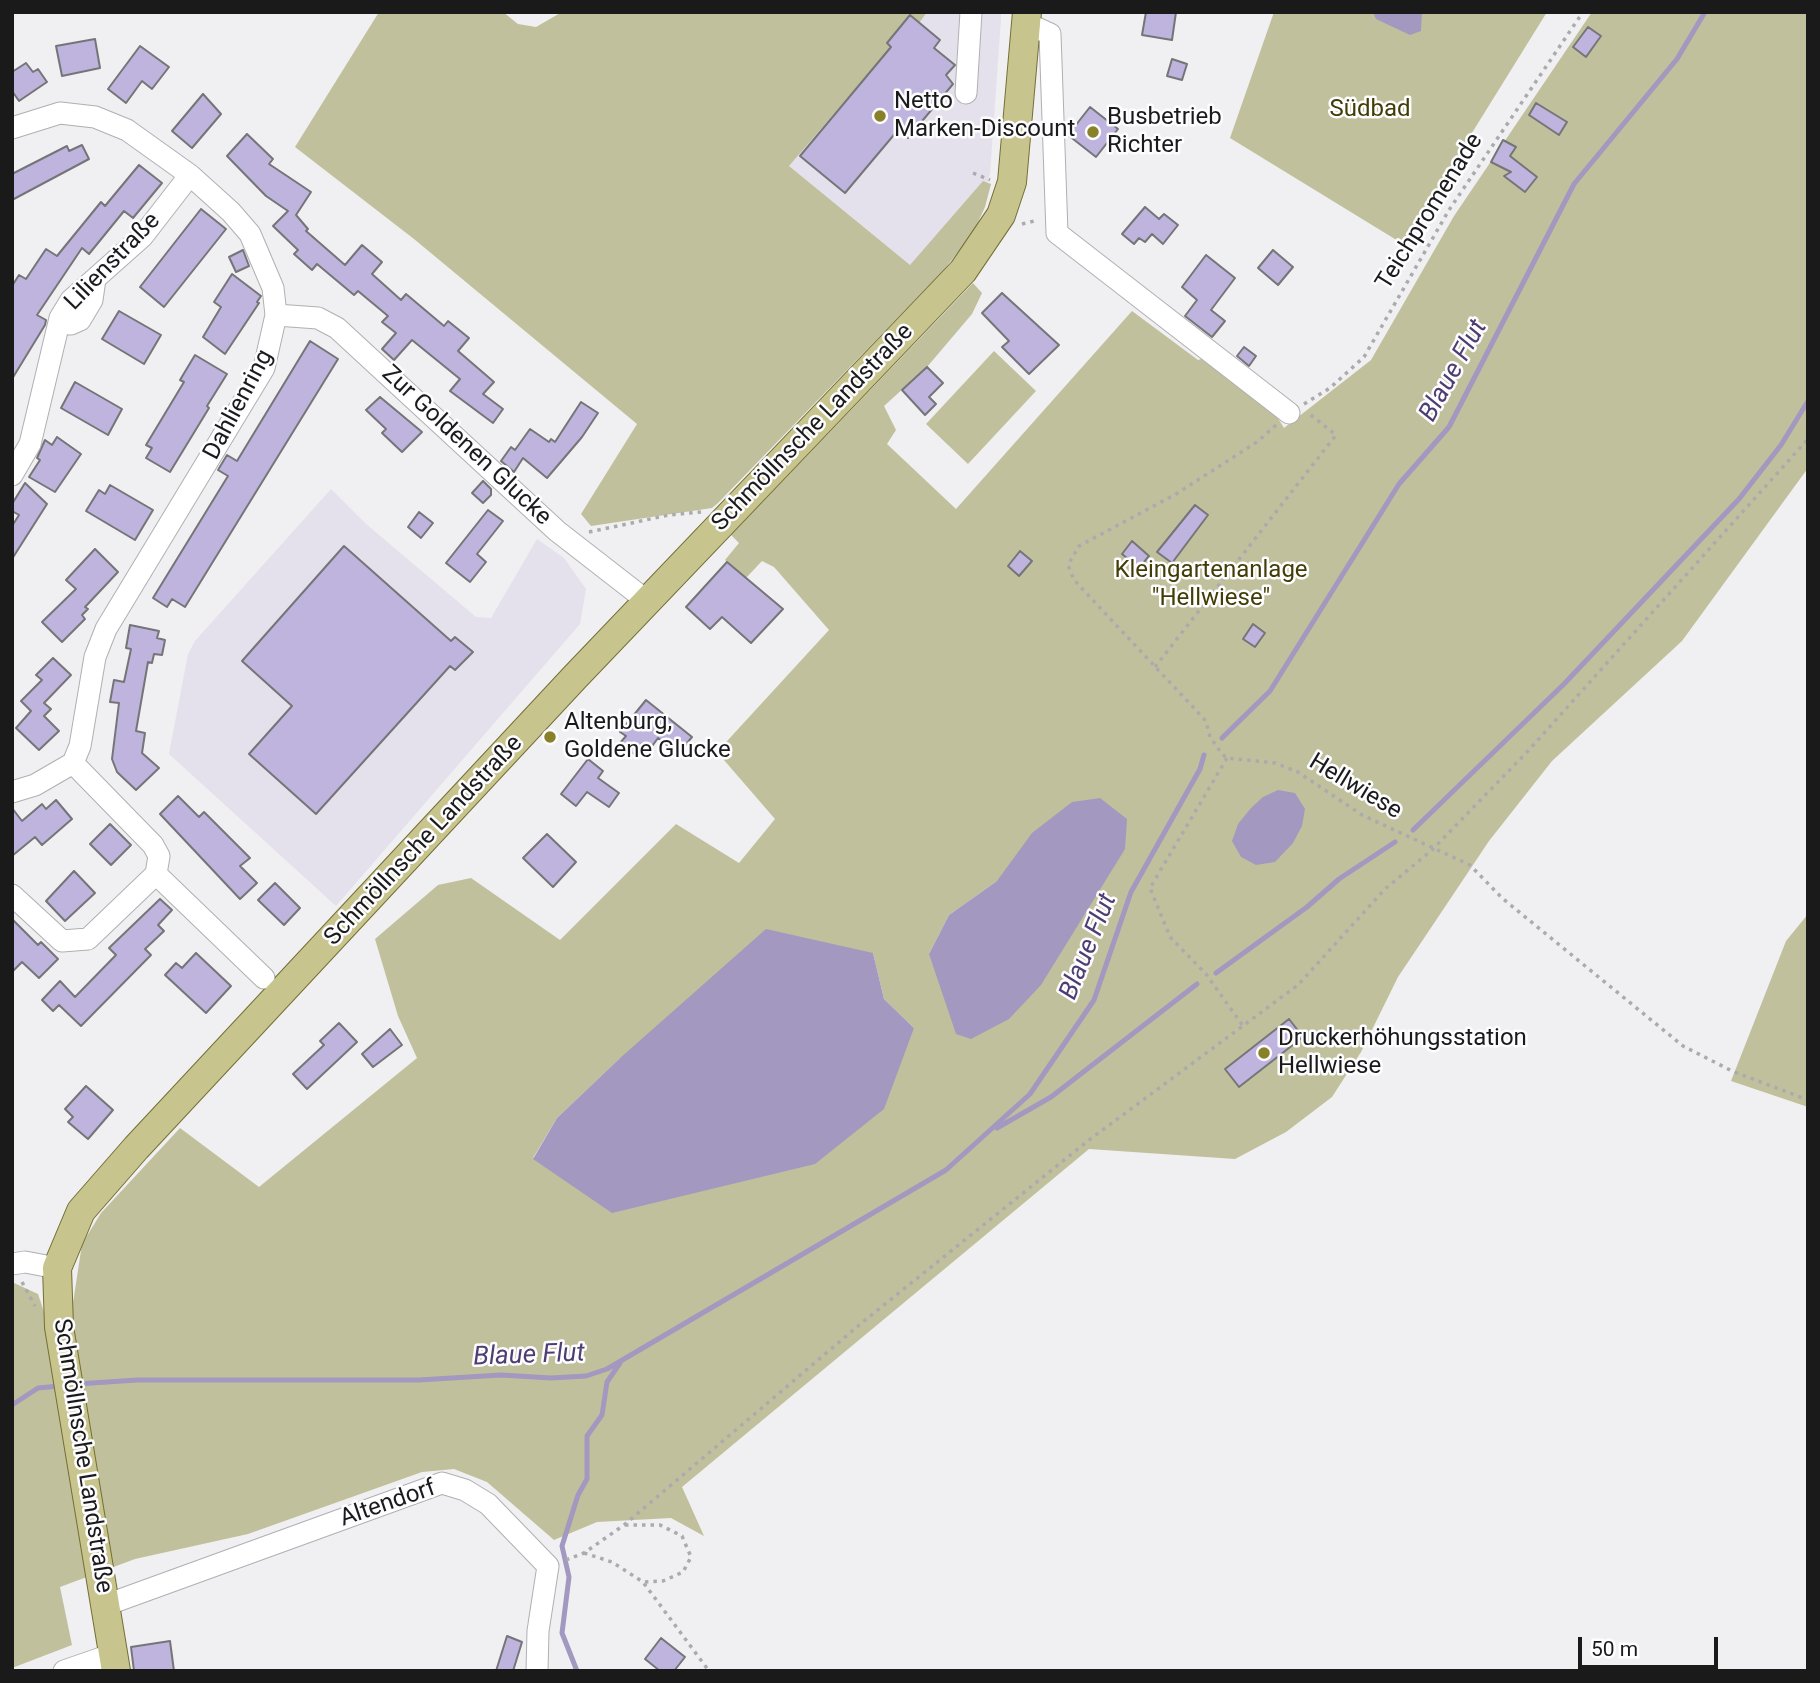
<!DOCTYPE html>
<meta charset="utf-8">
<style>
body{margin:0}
#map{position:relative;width:1820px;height:1683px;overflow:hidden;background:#f0eff2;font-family:Roboto,sans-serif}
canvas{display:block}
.frame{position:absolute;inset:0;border:14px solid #1a1a1b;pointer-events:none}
.scale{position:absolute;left:1578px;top:1637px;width:140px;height:32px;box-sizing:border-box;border:4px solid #1a1a1b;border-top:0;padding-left:9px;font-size:21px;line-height:24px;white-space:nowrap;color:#1a1a1b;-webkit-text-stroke:5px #fdfdff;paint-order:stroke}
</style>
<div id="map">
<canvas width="1820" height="1683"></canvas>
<div class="frame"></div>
<div class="scale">50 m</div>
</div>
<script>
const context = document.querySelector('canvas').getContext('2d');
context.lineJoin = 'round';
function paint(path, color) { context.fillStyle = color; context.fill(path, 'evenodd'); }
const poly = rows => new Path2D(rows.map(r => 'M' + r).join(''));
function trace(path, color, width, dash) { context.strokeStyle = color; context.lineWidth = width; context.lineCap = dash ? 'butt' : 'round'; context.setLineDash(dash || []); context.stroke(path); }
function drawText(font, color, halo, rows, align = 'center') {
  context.font = font + ' Roboto,sans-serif'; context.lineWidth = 5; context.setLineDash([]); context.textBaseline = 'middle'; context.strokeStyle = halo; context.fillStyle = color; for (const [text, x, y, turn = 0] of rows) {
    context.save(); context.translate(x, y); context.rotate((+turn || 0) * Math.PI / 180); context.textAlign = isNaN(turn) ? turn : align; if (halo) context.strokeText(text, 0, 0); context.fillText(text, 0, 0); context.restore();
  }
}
paint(poly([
 [918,12,1001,12,1001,19,990,174,980,207,905,292,779,172],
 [331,489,366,524,476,617,491,618,537,539,564,558,586,589,580,624,336,906,169,754,188,654,195,641]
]), '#e4e1ec');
paint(poly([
 [379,12,503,12,518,24,536,27,562,12,927,12,919,23,910,16,887,43,891,47,789,166,910,265,983,181,991,184,985,207,974,231,944,270,718,503,712,508,591,526,581,514,637,424,414,239,295,147],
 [1274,12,1547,12,1403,244,1230,138],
 [1592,12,1808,12,1808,468,1682,641,1552,761,1489,841,1398,977,1361,1052,1332,1097,1286,1132,1235,1159,1089,1149,682,1487,704,1536,671,1518,597,1522,554,1540,487,1482,454,1469,422,1472,248,1534,135,1559,60,1587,72,1645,12,1668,12,1282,38,1294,46,1318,73,1303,82,1244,101,1213,180,1128,259,1187,417,1058,398,1016,375,939,438,885,471,878,560,940,676,824,739,863,775,819,717,752,829,630,774,567,762,561,745,579,725,560,739,543,731,535,973,283,982,293,972,314,927,367,884,406,896,430,887,444,956,509,1132,311,1198,360,1208,357,1271,407,1284,428,1371,360,1454,216],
 [997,881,929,954,949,915],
 [873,953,884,999,914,1028,533,1158,557,1118,619,1059],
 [994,351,1036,391,968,464,926,424],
 [1808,914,1808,1107,1731,1081,1786,941]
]), '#c1c09c');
paint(poly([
 [1373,12,1422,12,1421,31,1410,35,1376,19],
 [1278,790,1295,793,1305,809,1302,826,1293,843,1275,862,1256,865,1241,857,1232,841,1238,824,1251,808,1263,797],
 [1100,798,1127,819,1125,849,1041,985,1009,1019,971,1039,956,1034,929,954,949,915,997,881,1032,833,1072,802],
 [766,929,873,953,884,999,914,1028,884,1109,815,1164,612,1213,533,1159,557,1118,619,1059]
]), '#a298c0');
trace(poly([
 [1222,738,1270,691,1399,484,1449,427,1574,184,1677,59,1705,12],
 [1413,830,1564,684,1739,499,1781,445,1808,401],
 [1216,973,1307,907,1339,879,1395,842],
 [997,1128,1051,1097,1197,984],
 [77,1384,137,1380,419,1380,501,1375,551,1378,586,1376,607,1369,946,1170,1030,1094,1094,1000,1131,892,1200,769,1204,755],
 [12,1405,38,1388,60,1386],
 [577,1671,562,1633,569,1577,562,1546,578,1495,587,1479,587,1436,602,1415,607,1382,620,1363]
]), '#a298c0', 5);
const building = poly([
 [1146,12,1176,12,1172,40,1142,35,1146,12],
 [910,15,940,40,934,48,955,65,946,75,953,84,908,138,898,130,845,193,800,156,891,47,887,43,910,15],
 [1588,27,1601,36,1586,57,1573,47,1588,27],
 [95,39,100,68,62,76,56,46,95,39],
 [140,46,169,67,152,89,142,81,126,103,108,89,140,46],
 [1172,59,1187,64,1182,80,1167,76,1172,59],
 [26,63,33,72,38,69,47,82,19,101,12,91,12,72,26,63],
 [203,94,221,114,192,148,172,131,203,94],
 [1536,103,1567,122,1559,135,1529,115,1536,103],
 [1090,107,1118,129,1096,157,1068,135,1090,107],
 [247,134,273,159,269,164,311,192,296,215,308,229,306,231,345,265,362,245,382,262,372,274,401,300,406,294,444,326,448,321,469,338,458,351,494,382,483,394,503,409,493,423,450,391,460,379,412,340,394,360,382,349,396,333,382,322,388,316,358,291,354,295,317,264,312,270,294,254,298,250,273,226,288,211,266,196,227,156,247,134],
 [1503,140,1516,147,1510,156,1537,177,1525,192,1504,176,1511,172,1491,162,1503,140],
 [82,145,89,159,12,200,12,174,67,146,69,151,82,145],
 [139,165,162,183,133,218,124,211,89,254,82,248,37,315,46,320,45,325,12,379,12,286,19,275,26,279,46,249,57,256,101,202,105,206,139,165],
 [1145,207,1159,219,1164,214,1178,225,1163,244,1152,234,1145,242,1139,238,1134,244,1122,234,1145,207],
 [201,209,226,229,164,307,140,287,201,209],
 [243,250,249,266,236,272,229,257,243,250],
 [1273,250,1293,267,1278,285,1258,268,1273,250],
 [1206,255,1235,278,1211,310,1225,321,1212,337,1185,316,1197,300,1182,287,1206,255],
 [232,274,261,296,257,302,259,303,225,354,203,337,221,307,214,302,232,274],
 [1002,293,1059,345,1029,374,1002,347,1009,341,982,313,1002,293],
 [119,311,161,335,144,364,102,339,119,311],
 [310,341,338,359,185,607,172,599,167,607,153,598,228,476,218,470,227,455,237,461,310,341],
 [1244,347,1256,356,1249,366,1237,356,1244,347],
 [195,355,227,374,207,406,209,408,170,472,146,458,152,448,146,445,184,382,180,380,195,355],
 [927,367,943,383,929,397,936,404,925,415,902,390,927,367],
 [75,382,122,409,108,435,61,408,75,382],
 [380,397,422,432,402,452,382,433,386,429,366,410,380,397],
 [581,402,598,413,582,437,547,478,523,458,514,472,501,461,511,447,515,450,530,429,549,442,551,439,555,442,581,402],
 [57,437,81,454,55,492,29,477,40,460,37,458,45,440,52,445,57,437],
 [483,481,491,489,491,495,483,503,472,493,483,481],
 [25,483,47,504,12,559,12,526,19,515,12,511,12,504,25,483],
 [110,485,153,510,135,540,86,511,99,490,105,494,110,485],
 [1195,505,1208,515,1172,563,1157,552,1195,505],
 [488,510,503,521,477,554,486,562,470,582,446,563,488,510],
 [419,512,433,523,421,538,408,527,419,512],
 [1132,541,1149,556,1139,568,1122,554,1132,541],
 [344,546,451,641,455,637,473,652,455,670,450,666,316,814,249,754,292,706,242,661,344,546],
 [95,549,118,572,85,607,88,609,82,615,85,619,62,642,42,622,76,589,66,580,95,549],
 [1020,551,1032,561,1019,576,1008,566,1020,551],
 [727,562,783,609,751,643,722,617,710,629,686,607,727,562],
 [1253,624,1265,633,1255,647,1243,639,1253,624],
 [130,625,159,631,157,638,165,640,162,655,154,654,152,663,148,662,136,731,145,733,142,753,159,768,136,790,117,772,112,759,119,703,110,702,114,680,124,682,131,649,126,648,130,625],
 [53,658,71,675,44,703,51,709,44,716,59,731,39,750,16,728,31,711,21,701,42,680,36,675,53,658],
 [646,700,692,737,678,754,658,738,650,749,642,743,634,754,620,743,626,736,620,732,646,700],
 [588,759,603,771,598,778,619,793,609,807,587,792,576,806,561,794,588,759],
 [178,796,199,817,204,812,250,858,240,866,257,883,240,899,160,814,178,796],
 [56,800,72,819,42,845,35,837,12,856,12,808,22,821,42,804,46,809,56,800],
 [110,824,131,845,111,865,90,844,110,824],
 [547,834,576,862,553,887,523,858,547,834],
 [74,871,95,893,65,921,46,901,74,871],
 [275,883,300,908,284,925,258,900,275,883],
 [160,899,172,910,158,925,164,931,145,949,151,955,81,1026,59,1005,53,1011,42,1000,60,981,75,997,116,955,109,948,160,899],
 [12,919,38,945,41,942,58,959,39,978,22,962,12,972,12,919],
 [196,953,231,986,206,1013,165,975,176,963,182,968,196,953],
 [1289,1019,1303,1037,1239,1087,1225,1069,1289,1019],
 [339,1023,357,1042,307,1089,293,1074,324,1045,320,1041,339,1023],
 [390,1029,402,1045,373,1067,362,1054,390,1029],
 [86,1086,113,1110,88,1139,68,1122,73,1117,65,1109,86,1086],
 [507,1636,522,1642,513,1671,496,1671,507,1636],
 [661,1638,685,1657,674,1671,660,1671,645,1659,661,1638],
 [170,1641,174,1671,134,1671,131,1647,170,1641]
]);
paint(building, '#beb4de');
trace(building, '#757578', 2);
const minor = poly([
 [1026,23,1050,34,1057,233,1289,413],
 [966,93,971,12],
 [12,128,60,113,95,117,127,130,190,175,231,212,250,234,273,288,276,315,264,368,106,629,95,657,80,746,73,763,35,785,12,792],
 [276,315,318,318,337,328,557,531,647,601],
 [59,323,71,324,80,320,92,300,95,279],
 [12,475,30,444,60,318,71,300,142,237,190,175],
 [156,874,264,978],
 [12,895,62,941,88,939,156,874,159,856,153,845,73,763],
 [12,1264,25,1262,57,1268],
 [106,1605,442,1483,465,1490,488,1504,548,1566,538,1631,537,1671],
 [64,1671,113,1654]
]);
const major = poly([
 [116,1671,59,1327,57,1268,81,1211,136,1148,575,677,963,271,1001,215,1012,182,1027,12]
]);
trace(minor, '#b0afb3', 23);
trace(major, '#746f34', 30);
trace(poly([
 [973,173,990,180],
 [1022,224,1038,220],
 [1304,404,1330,388,1364,357,1449,210,1583,12],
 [1276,425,1257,442,1176,494,1079,546,1068,565,1074,580,1206,721,1210,737,1222,754,1227,758,1275,763,1298,772,1362,815,1470,865,1502,898,1683,1046,1732,1071,1808,1100],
 [589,532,669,515,701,512],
 [1155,667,1336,435,1307,412],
 [1227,758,1150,888,1170,937,1206,974,1243,1026],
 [22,1282,35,1306],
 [625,1525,660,1525,682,1536,691,1557,683,1572,663,1581,643,1582],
 [584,1553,612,1562,643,1582,709,1671],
 [566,1560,584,1553,624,1525,864,1321,1089,1140,1298,985,1385,889,1432,850,1528,751,1808,439]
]), '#ababad', 3.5, [3.5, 5]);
trace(minor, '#fff', 21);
trace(major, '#c8c48d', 28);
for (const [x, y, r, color] of [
 [880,116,7,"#888129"],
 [1093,132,7,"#888129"],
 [550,737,7,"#888129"],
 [1264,1053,7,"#888129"]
]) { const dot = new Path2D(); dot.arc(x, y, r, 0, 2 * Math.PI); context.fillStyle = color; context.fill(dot); trace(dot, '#fdfdff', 2.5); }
drawText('24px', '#1a1a1b', '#fdfdff', [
 ["Netto",894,102],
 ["Marken-Discount",894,130],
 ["Busbetrieb",1107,118],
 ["Richter",1107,146],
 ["Altenburg,",564,723],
 ["Goldene Glucke",564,751],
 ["Druckerhöhungsstation",1278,1039],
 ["Hellwiese",1278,1067]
], 'left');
drawText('24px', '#413d05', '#fdfdff', [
 ["Südbad",1370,110],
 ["Kleingartenanlage",1211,571],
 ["\"Hellwiese\"",1211,599]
]);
drawText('24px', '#1a1a1b', '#fdfdff', [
 ["Teichpromenade",1430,212,-58],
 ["Lilienstraße",113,262,-46],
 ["Dahlienring",239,405,-62],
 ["Schmöllnsche Landstraße",813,428,-46],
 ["Zur Goldenen Glucke",466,446,43],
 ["Hellwiese",1355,787,31],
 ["Schmöllnsche Landstraße",424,841,-47],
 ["Schmöllnsche Landstraße",82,1456,81],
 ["Altendorf",388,1504,-19]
]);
drawText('italic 26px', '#4d3d72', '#fdfdff', [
 ["Blaue Flut",1454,371,-61],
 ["Blaue Flut",1089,947,-68],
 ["Blaue Flut",529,1356,-2]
]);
</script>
